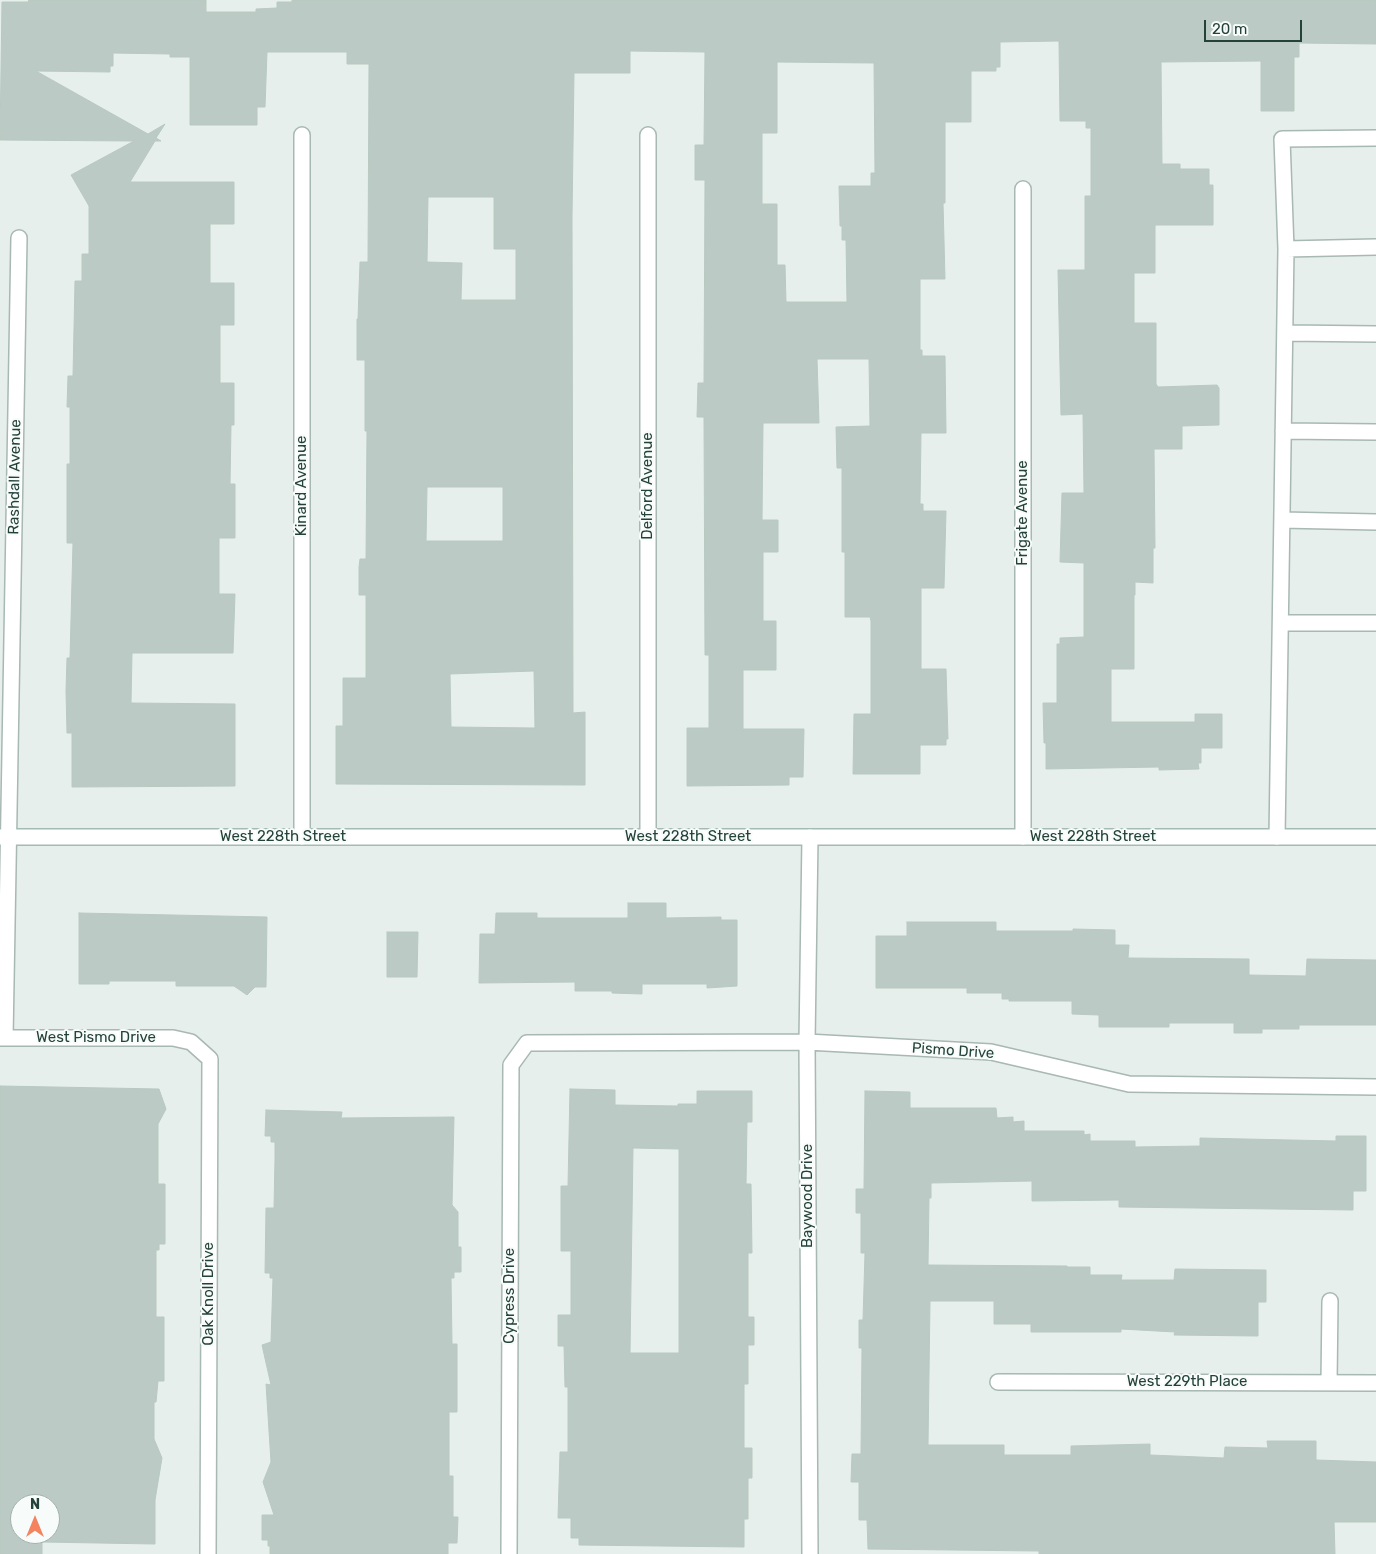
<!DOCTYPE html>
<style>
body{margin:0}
#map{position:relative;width:1376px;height:1554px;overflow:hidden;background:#e6efeb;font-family:Rubik,sans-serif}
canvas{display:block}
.north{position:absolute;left:10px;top:1494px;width:50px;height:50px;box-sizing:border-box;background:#f7fbf9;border:1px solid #a3b1ad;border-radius:50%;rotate:0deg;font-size:14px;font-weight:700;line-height:20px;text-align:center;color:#24423a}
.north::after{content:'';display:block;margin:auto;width:18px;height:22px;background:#f4845f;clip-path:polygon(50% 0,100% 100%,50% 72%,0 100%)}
.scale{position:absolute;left:1204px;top:20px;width:98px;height:22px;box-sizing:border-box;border:2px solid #24423a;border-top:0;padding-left:6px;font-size:15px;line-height:18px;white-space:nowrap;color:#24423a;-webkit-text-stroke:4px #f7fbf9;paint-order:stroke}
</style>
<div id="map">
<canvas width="1376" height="1554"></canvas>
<div class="north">N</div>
<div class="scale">20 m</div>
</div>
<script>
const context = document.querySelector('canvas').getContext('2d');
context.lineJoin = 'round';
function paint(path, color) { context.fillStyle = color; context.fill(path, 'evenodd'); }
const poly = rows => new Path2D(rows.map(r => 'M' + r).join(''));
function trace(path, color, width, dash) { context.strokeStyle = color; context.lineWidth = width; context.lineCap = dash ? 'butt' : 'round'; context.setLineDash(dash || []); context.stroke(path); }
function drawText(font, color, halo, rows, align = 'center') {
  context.font = font + ' Rubik,sans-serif'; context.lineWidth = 4; context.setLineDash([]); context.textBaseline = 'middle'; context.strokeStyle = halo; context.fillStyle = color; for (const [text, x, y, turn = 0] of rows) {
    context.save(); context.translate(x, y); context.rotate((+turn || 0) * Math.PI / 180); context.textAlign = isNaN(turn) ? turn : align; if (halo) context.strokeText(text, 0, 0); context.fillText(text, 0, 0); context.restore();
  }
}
const building = poly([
 [29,0,206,0,206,12,256,12,256,9,277,8,277,2,292,2,292,0,1376,0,1376,44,1299,43,1299,57,1294,57,1294,111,1261,111,1261,61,1161,62,1162,164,1180,164,1180,169,1209,169,1209,185,1213,185,1213,225,1155,225,1155,273,1134,273,1134,323,1156,323,1156,384,1158,387,1217,385,1219,388,1219,425,1182,426,1182,449,1154,449,1155,548,1153,548,1153,583,1135,582,1135,595,1134,595,1134,669,1111,669,1111,722,1195,722,1195,714,1222,714,1222,748,1201,748,1201,763,1198,763,1199,769,1159,770,1159,767,1046,769,1046,743,1044,743,1043,703,1057,703,1057,644,1060,644,1060,638,1084,637,1084,563,1060,562,1062,493,1084,493,1083,414,1061,415,1058,270,1085,270,1085,196,1091,196,1091,128,1086,128,1086,121,1060,121,1059,41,1000,42,1000,67,996,67,996,71,971,71,971,122,945,122,945,203,943,203,945,279,920,279,920,350,922,350,922,356,945,356,946,433,921,433,920,504,923,504,923,511,946,511,944,588,921,588,921,669,946,669,948,739,946,739,946,745,920,745,920,774,853,774,854,714,871,714,871,621,870,617,845,617,845,552,842,552,842,468,837,468,836,427,870,426,869,359,817,359,819,423,763,423,762,520,778,520,778,552,763,552,763,621,776,621,776,670,743,670,743,729,804,729,803,777,789,777,789,785,687,786,687,728,709,728,709,655,705,655,704,417,697,417,698,383,704,383,705,180,695,180,695,145,704,145,705,52,630,51,630,73,574,73,572,217,573,713,585,712,585,785,336,784,336,726,343,726,343,678,366,678,366,595,359,595,359,567,360,559,366,559,367,431,365,431,365,360,357,360,357,319,358,319,360,262,368,262,369,64,347,64,347,52,267,52,265,107,257,107,257,125,190,125,190,57,170,57,170,54,113,53,113,66,110,66,110,72,36,71,148,134,165,124,156,138,161,141,155,141,130,182,234,182,234,224,210,224,210,283,234,283,234,325,220,325,220,383,234,383,234,425,231,425,230,484,235,484,235,538,219,538,219,594,235,594,233,653,132,653,131,703,235,704,235,786,72,787,72,733,67,733,66,691,67,658,70,658,73,543,67,543,67,464,70,464,70,407,67,407,68,376,73,376,75,281,82,281,82,254,89,254,89,206,71,175,134,141,0,140,2,2,28,2,29,0],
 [777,62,874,63,875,173,871,173,871,186,839,186,840,226,842,226,842,240,846,240,847,302,786,302,785,265,777,265,777,204,762,204,762,133,777,133,777,62],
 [428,197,494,197,494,249,516,249,516,300,461,300,462,263,427,262,428,197],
 [427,487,503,487,503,541,426,541,427,487],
 [534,671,535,728,451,727,450,674,534,671],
 [628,903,666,903,666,918,721,917,721,920,737,920,737,986,707,988,707,984,642,984,642,994,612,993,612,991,575,991,575,982,479,983,480,934,495,934,496,913,537,913,537,918,628,918,628,903],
 [79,913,267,917,266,987,255,987,247,995,234,986,176,986,176,981,109,981,109,984,79,984,79,913],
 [907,922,996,922,996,931,1073,931,1073,929,1115,930,1115,945,1129,945,1128,958,1249,959,1249,975,1306,976,1307,959,1376,960,1376,1025,1299,1025,1299,1029,1262,1029,1262,1033,1234,1033,1234,1023,1169,1023,1169,1027,1099,1027,1099,1015,1072,1014,1072,1001,1009,1001,1009,999,1002,999,1002,993,967,993,967,988,876,988,876,936,907,936,907,922],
 [387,932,418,932,417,977,387,977,387,932],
 [0,1086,159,1089,166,1109,158,1124,158,1184,165,1184,165,1244,159,1244,159,1250,156,1250,156,1317,164,1317,164,1381,158,1381,156,1402,154,1402,154,1439,162,1458,155,1500,155,1544,42,1542,42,1554,0,1554,0,1086],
 [20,1504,50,1504,50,1534,20,1534,20,1504],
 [570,1089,615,1090,615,1105,678,1106,678,1104,697,1104,697,1091,752,1091,752,1122,747,1122,746,1184,751,1184,752,1253,748,1253,748,1317,754,1317,754,1345,748,1345,748,1384,744,1384,744,1448,752,1448,752,1478,748,1478,748,1519,744,1519,744,1547,579,1545,579,1538,571,1538,571,1518,558,1518,560,1452,568,1452,568,1387,565,1387,564,1346,558,1346,558,1315,571,1315,571,1251,561,1251,561,1186,568,1186,570,1089],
 [633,1148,679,1149,679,1353,630,1353,633,1148],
 [865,1091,910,1092,910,1108,996,1108,997,1118,1013,1117,1013,1122,1024,1121,1024,1131,1084,1131,1084,1135,1090,1134,1090,1141,1135,1141,1135,1147,1200,1146,1200,1138,1336,1141,1336,1136,1366,1136,1366,1191,1353,1191,1353,1210,1119,1207,1119,1200,1032,1201,1032,1181,931,1183,931,1198,929,1198,928,1265,1067,1266,1067,1267,1090,1267,1090,1275,1122,1275,1121,1280,1174,1280,1175,1269,1266,1270,1266,1302,1258,1302,1258,1336,1174,1335,1175,1332,1121,1329,1121,1332,1031,1332,1031,1324,994,1324,994,1301,930,1301,928,1445,1004,1445,1004,1455,1071,1455,1071,1446,1150,1444,1150,1455,1224,1458,1225,1447,1268,1448,1267,1441,1316,1441,1316,1460,1376,1462,1376,1522,1334,1522,1335,1554,1039,1554,1039,1551,868,1549,867,1520,859,1520,859,1482,851,1482,852,1454,861,1454,862,1348,859,1348,859,1320,863,1320,865,1253,861,1253,861,1213,856,1213,856,1189,864,1189,865,1091],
 [266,1110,342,1112,341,1118,454,1117,452,1205,458,1212,458,1247,461,1247,461,1272,454,1272,454,1278,451,1278,452,1344,457,1344,457,1412,449,1412,449,1476,453,1476,453,1517,458,1517,457,1543,448,1543,448,1554,270,1554,270,1546,268,1546,268,1540,262,1540,262,1515,274,1515,263,1482,271,1462,266,1384,271,1385,262,1345,271,1342,273,1278,270,1278,270,1273,265,1273,266,1208,274,1208,275,1159,275,1142,271,1142,271,1136,265,1136,266,1110]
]);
paint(building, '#bbcac4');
trace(building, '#b8c9c2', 1);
const lane = poly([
 [1286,249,1282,139,1376,138],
 [1285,333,1376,334],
 [1283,431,1376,432],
 [1282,520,1376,522],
 [1281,623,1376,623],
 [1277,837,1286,249,1376,247]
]);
const street = poly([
 [302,135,302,837],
 [648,135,648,837],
 [1023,189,1023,837],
 [810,837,807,1042,810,1554],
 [0,1038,173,1038,191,1042,210,1059,208,1554],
 [5,1038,19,238],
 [998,1382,1376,1383],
 [1329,1383,1330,1301],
 [509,1554,511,1065,527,1043,807,1042,991,1052,1129,1084,1376,1087]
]);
const secondary = poly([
 [0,837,1376,837]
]);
trace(lane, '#a8b8b2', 18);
trace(street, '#a8b8b2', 18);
trace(secondary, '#a4bbb3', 18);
trace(lane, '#fff', 15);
trace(street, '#fff', 15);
trace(secondary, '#fff', 15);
drawText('15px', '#24423a', '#f7fbf9', [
 ["Rashdall Avenue",15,477,-89],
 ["Kinard Avenue",302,486,-90],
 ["Delford Avenue",648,486,-90],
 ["Frigate Avenue",1023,513,-90],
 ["West 228th Street",283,837],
 ["West 228th Street",688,837],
 ["West 228th Street",1093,837],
 ["West Pismo Drive",96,1038],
 ["Pismo Drive",953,1051,4],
 ["Baywood Drive",808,1196,-90],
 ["Oak Knoll Drive",209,1294,-90],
 ["Cypress Drive",510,1296,-90],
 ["West 229th Place",1187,1382]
]);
</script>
